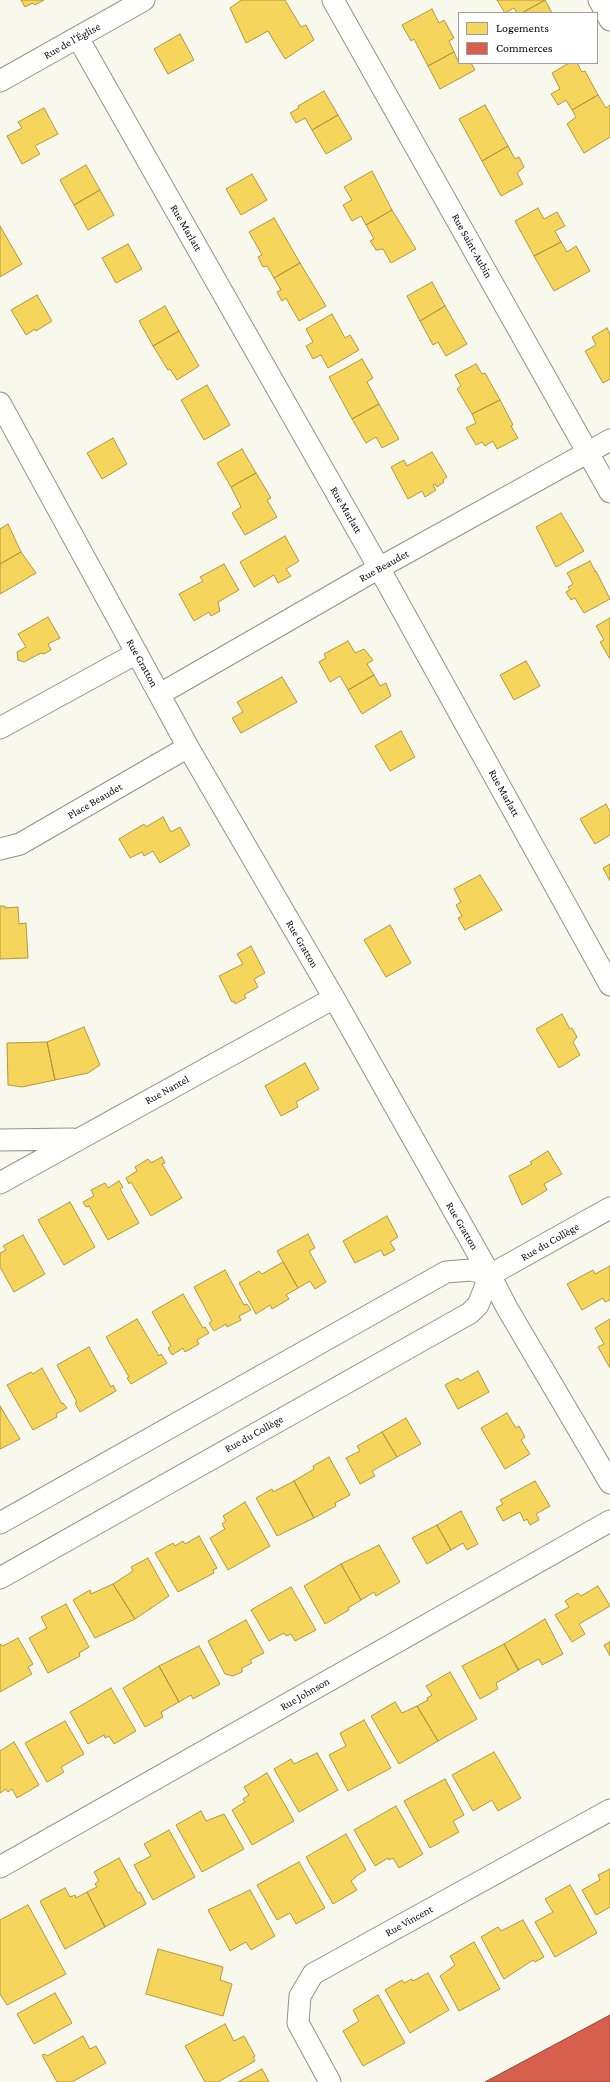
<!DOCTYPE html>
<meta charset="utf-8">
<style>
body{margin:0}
#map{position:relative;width:610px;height:2082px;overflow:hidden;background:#f9f8ed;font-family:"Crimson Pro",serif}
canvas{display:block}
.legend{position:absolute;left:458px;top:12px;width:140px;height:52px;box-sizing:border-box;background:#fff;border:1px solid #9d9d9d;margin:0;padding:5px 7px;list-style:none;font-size:12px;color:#0a0a0a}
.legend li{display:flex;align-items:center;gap:8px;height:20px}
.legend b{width:20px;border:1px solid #9d9d9d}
</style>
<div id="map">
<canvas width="610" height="2082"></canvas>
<ul class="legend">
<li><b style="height:11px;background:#f6d55c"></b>Logements</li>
<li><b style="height:11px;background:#d6604d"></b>Commerces</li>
</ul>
</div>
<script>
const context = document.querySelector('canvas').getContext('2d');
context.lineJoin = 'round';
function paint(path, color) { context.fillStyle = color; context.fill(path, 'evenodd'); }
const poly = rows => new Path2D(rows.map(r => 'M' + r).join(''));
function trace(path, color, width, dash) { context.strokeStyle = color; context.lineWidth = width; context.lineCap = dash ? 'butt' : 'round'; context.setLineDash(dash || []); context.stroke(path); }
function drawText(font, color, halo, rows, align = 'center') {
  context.font = font + ' "Crimson Pro",serif'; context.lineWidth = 4; context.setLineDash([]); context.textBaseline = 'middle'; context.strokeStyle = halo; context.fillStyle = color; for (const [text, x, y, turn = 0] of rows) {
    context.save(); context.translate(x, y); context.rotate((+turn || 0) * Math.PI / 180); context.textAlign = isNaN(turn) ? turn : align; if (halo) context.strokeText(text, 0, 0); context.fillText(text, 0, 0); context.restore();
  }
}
const homes = poly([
 [21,0,44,0,35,5,33,3,25,7,21,0],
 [241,0,285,0,301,27,306,25,314,40,285,59,268,31,246,43,230,8,241,0],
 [497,0,545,0,522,13,517,13,514,8,505,13,497,0],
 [545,0,552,13,522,13,545,0],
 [432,9,439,23,444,20,454,38,449,41,454,52,428,66,414,39,411,41,402,25,432,9],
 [180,34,194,60,168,74,154,49,180,34],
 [454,52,459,63,471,63,475,70,440,89,428,66,454,52],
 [569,63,577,63,582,72,585,71,598,95,572,110,566,100,558,105,551,94,560,89,552,73,569,63],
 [324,91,338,115,312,130,305,118,296,123,290,113,299,108,298,106,324,91],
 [598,95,606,108,610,105,610,137,584,153,567,124,576,117,572,110,598,95],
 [485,105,508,146,482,161,459,119,485,105],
 [44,108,58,134,35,146,40,154,22,164,7,136,22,128,18,122,44,108],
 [338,115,352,139,326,154,312,130,338,115],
 [508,146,515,159,519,157,524,167,517,173,523,184,501,196,482,161,508,146],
 [86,165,100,190,74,205,60,180,86,165],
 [372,171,392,210,366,225,361,216,352,221,343,205,352,200,344,187,372,171],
 [252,174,267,200,241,215,226,189,252,174],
 [100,190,114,215,88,230,74,205,100,190],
 [538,208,544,219,557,212,565,226,555,231,561,242,534,256,515,221,538,208],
 [392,210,416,249,391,263,383,249,376,250,370,241,374,239,366,225,392,210],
 [274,218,300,263,274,278,267,266,263,267,258,257,262,255,249,232,274,218],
 [0,226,22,264,0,277,0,226],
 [561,242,567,252,576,246,590,271,554,291,534,256,561,242],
 [128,244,142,269,116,283,102,258,128,244],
 [300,263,326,306,299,321,286,298,282,301,277,292,281,290,274,278,300,263],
 [432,282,445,306,420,321,407,296,432,282],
 [37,295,52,321,36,331,35,329,26,335,11,310,37,295],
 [165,306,179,331,153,346,139,321,165,306],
 [445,306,467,344,446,356,438,342,433,345,420,321,445,306],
 [332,314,345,338,350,335,359,350,328,368,321,355,313,359,306,346,313,342,306,329,332,314],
 [607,328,610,335,610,379,603,383,585,351,596,345,592,337,607,328],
 [179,331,199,366,177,380,170,369,168,370,153,346,179,331],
 [362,359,373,378,367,382,379,404,352,419,329,377,362,359],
 [476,364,482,374,485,373,500,400,472,414,457,389,461,386,455,375,476,364],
 [207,385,230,425,204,440,181,400,207,385],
 [500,400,513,425,511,426,518,438,497,449,493,441,485,446,482,442,476,445,466,428,476,423,472,414,500,400],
 [379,404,399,439,382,448,376,437,366,443,352,419,379,404],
 [113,438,127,464,102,479,87,453,113,438],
 [242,449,256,473,231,487,217,463,242,449],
 [432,452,447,477,443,480,444,482,437,487,435,484,433,485,436,490,425,497,422,491,408,499,391,467,404,460,407,466,432,452],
 [256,473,271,498,267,500,277,517,245,535,232,513,241,507,231,487,256,473],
 [561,513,584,551,556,567,536,527,561,513],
 [8,524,21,552,0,564,0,529,8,524],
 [285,536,299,561,286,569,291,576,278,583,274,575,254,587,240,562,285,536],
 [21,552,36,573,0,594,0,564,21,552],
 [590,561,595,571,594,572,596,571,610,599,584,613,575,598,571,600,566,592,570,590,568,587,573,584,567,573,590,561],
 [224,564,239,590,218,602,220,611,211,616,209,612,194,621,179,594,203,581,200,577,224,564],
 [48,617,60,638,48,644,51,650,44,654,41,653,24,662,18,660,17,652,26,647,18,634,48,617],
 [610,618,610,659,600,642,604,640,596,626,610,618],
 [348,641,355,653,364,649,373,660,367,664,374,675,348,690,340,676,330,682,319,662,326,658,324,654,348,641],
 [526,661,540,686,514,700,500,675,526,661],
 [374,675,380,686,386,683,391,696,362,714,348,690,374,675],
 [282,677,297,702,241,733,232,718,243,712,237,702,282,677],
 [401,731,415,757,390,771,375,746,401,731],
 [606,804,610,812,610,835,595,844,580,819,606,804],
 [163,817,171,832,180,827,190,845,160,863,153,851,144,856,142,852,130,858,119,839,144,824,146,827,163,817],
 [610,864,610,881,603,868,610,864],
 [480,875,502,910,465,930,458,918,462,916,456,905,461,902,454,889,480,875],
 [0,906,5,906,5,908,18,907,19,924,26,923,28,958,0,959,0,906],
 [390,925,411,963,386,977,364,940,390,925],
 [251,946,265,973,254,979,258,987,244,995,246,998,235,1004,234,1001,232,1002,219,976,243,964,237,954,251,946],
 [562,1014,570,1029,572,1028,577,1037,573,1042,580,1055,559,1068,536,1029,562,1014],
 [84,1027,100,1065,88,1073,55,1080,47,1042,84,1027],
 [47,1042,55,1080,22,1087,8,1085,7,1043,47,1042],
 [305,1063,319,1089,296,1102,298,1107,281,1116,265,1086,305,1063],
 [548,1151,562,1174,544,1184,547,1190,522,1205,509,1176,532,1164,530,1162,548,1151],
 [162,1157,165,1163,162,1164,182,1198,151,1216,131,1182,129,1184,126,1178,137,1171,135,1167,148,1159,151,1163,162,1157],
 [119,1181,123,1187,120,1189,139,1223,108,1240,89,1206,86,1207,83,1202,94,1196,91,1190,105,1183,108,1188,119,1181],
 [70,1202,95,1247,64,1265,38,1220,70,1202],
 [387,1216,398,1237,390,1242,395,1250,384,1256,381,1250,355,1263,343,1241,387,1216],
 [308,1234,315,1248,309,1251,326,1282,315,1289,310,1281,298,1288,277,1251,308,1234],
 [23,1235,45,1274,14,1292,0,1267,0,1253,6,1250,3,1246,23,1235],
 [283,1262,298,1288,286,1295,289,1299,272,1309,270,1305,256,1314,239,1283,259,1271,262,1274,283,1262],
 [610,1266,610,1300,605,1302,603,1298,582,1310,567,1284,593,1270,595,1274,610,1266],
 [225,1270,244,1305,247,1304,251,1310,239,1316,241,1320,227,1327,226,1324,214,1331,209,1323,212,1321,194,1287,225,1270],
 [183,1294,203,1328,205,1327,209,1333,197,1340,199,1344,185,1352,183,1348,172,1355,168,1348,171,1346,152,1312,183,1294],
 [137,1319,159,1356,161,1354,167,1363,131,1384,127,1378,129,1377,106,1337,137,1319],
 [610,1319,610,1368,598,1347,604,1344,595,1328,610,1319],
 [89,1347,111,1387,113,1385,116,1391,80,1412,75,1403,77,1402,57,1365,89,1347],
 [42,1368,62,1404,63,1403,67,1408,56,1414,57,1417,33,1430,7,1385,31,1372,33,1374,42,1368],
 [478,1371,489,1392,458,1409,445,1385,458,1378,460,1381,478,1371],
 [0,1406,20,1439,0,1449,0,1406],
 [507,1413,516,1428,519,1426,525,1437,521,1440,530,1454,505,1469,481,1428,507,1413],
 [406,1418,421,1444,397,1457,382,1432,406,1418],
 [382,1432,397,1457,372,1471,375,1476,360,1484,346,1458,360,1451,357,1446,382,1432],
 [329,1457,350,1495,335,1503,336,1506,314,1518,294,1481,314,1469,313,1466,329,1457],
 [294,1481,314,1518,277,1536,256,1498,272,1489,273,1492,294,1481],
 [535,1481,550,1506,536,1514,539,1520,530,1525,527,1519,524,1521,520,1512,503,1521,496,1508,503,1504,500,1500,535,1481],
 [245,1502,270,1546,228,1570,210,1538,225,1529,222,1524,226,1521,223,1516,245,1502],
 [461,1511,478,1544,467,1550,463,1543,451,1550,437,1525,461,1511],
 [437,1525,451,1550,427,1564,412,1538,437,1525],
 [199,1536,217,1568,213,1570,214,1573,178,1592,155,1553,173,1543,175,1546,183,1541,185,1544,199,1536],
 [379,1545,400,1582,376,1596,374,1592,361,1600,341,1564,379,1545],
 [148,1558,169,1596,135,1619,113,1584,133,1571,131,1567,148,1558],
 [341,1564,361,1600,348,1608,349,1610,325,1624,304,1586,341,1564],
 [113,1584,135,1619,95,1638,73,1600,90,1590,91,1594,113,1584],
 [598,1586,610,1606,579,1624,585,1634,572,1642,555,1615,569,1607,565,1601,578,1593,581,1596,598,1586],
 [291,1587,316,1630,295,1641,291,1634,286,1636,284,1633,269,1641,251,1610,291,1587],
 [66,1604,89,1647,79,1653,80,1656,48,1673,29,1638,47,1628,41,1617,66,1604],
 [545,1619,563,1654,542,1665,539,1659,518,1670,504,1644,545,1619],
 [246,1620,264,1653,250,1660,252,1663,242,1668,242,1672,233,1676,225,1674,208,1641,246,1620],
 [18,1638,33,1664,28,1667,32,1674,0,1692,0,1644,3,1646,18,1638],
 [610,1642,610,1656,604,1645,610,1642],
 [504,1644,519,1670,496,1683,498,1689,480,1699,462,1666,504,1644],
 [199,1646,220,1684,193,1699,191,1695,179,1702,159,1666,199,1646],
 [159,1666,179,1702,161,1712,163,1717,145,1727,123,1688,159,1666],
 [450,1672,477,1719,438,1741,417,1706,428,1700,427,1698,432,1695,426,1686,450,1672],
 [111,1688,136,1731,114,1744,109,1736,105,1738,104,1735,88,1744,70,1712,111,1688],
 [395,1702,402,1713,417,1706,438,1741,399,1764,371,1716,395,1702],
 [364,1720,391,1768,348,1791,329,1755,346,1746,340,1733,364,1720],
 [65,1721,84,1754,61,1767,64,1772,47,1782,25,1743,65,1721],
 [14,1742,39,1785,17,1798,12,1789,8,1792,6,1789,0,1793,0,1751,14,1742],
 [494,1752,521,1798,498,1811,492,1800,473,1811,452,1775,494,1752],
 [317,1753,338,1790,299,1812,274,1769,291,1759,294,1764,317,1753],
 [267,1773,294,1821,252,1845,232,1810,245,1802,243,1799,249,1795,244,1787,267,1773],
 [445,1779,464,1815,453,1821,459,1832,430,1848,404,1801,445,1779],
 [396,1806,423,1854,399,1868,393,1858,389,1860,388,1858,375,1866,354,1830,396,1806],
 [201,1811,206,1821,224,1814,244,1849,202,1872,176,1825,201,1811],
 [169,1830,195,1877,153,1900,134,1865,151,1856,144,1844,169,1830],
 [346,1834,366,1870,355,1877,355,1878,351,1881,357,1890,333,1904,306,1857,346,1834],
 [119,1858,138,1893,140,1892,146,1904,105,1927,87,1892,97,1887,95,1884,99,1881,94,1872,119,1858],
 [299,1862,325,1908,296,1924,290,1913,277,1920,257,1885,299,1862],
 [610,1869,610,1907,596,1915,582,1890,600,1880,598,1875,610,1869],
 [570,1885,597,1933,555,1957,535,1922,553,1912,545,1899,570,1885],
 [65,1888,70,1897,75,1895,76,1898,87,1892,105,1927,65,1949,40,1901,65,1888],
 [250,1890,275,1936,251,1950,246,1942,230,1951,208,1910,250,1890],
 [28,1905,66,1974,7,2005,0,1994,0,1920,28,1905],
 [523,1920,544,1957,535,1962,533,1960,504,1979,481,1937,498,1927,501,1931,523,1920],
 [474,1942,500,1989,459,2011,440,1976,455,1965,450,1956,474,1942],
 [158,1949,223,1967,220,1980,232,1984,223,2016,146,1994,158,1949],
 [428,1973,449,2010,410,2033,385,1990,402,1980,404,1983,412,1979,413,1981,428,1973],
 [55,1993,72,2023,34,2044,17,2014,55,1993],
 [378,1995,405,2043,363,2066,343,2031,359,2021,353,2010,378,1995],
 [225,2024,234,2041,244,2036,255,2056,253,2057,255,2061,218,2082,205,2082,185,2046,225,2024],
 [83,2036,90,2049,96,2046,106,2063,72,2082,57,2082,42,2055,45,2054,47,2056,83,2036],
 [262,2069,269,2082,238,2082,262,2069]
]);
paint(homes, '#f6d55c');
trace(homes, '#af9843', 1);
const shops = poly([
 [610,2015,610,2082,485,2082,610,2015]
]);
paint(shops, '#d6604d');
trace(shops, '#994639', 1);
const street = poly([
 [333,0,610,492],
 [599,0,610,20],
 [78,38,379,568,610,985],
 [0,81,144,0],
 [0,403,188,747,334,998,490,1275,507,1308,610,1483],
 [160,694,379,568,610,440],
 [0,728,137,653],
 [0,849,20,844,188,747],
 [0,1140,73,1139],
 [0,1183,334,998],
 [0,1523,446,1272,471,1270,490,1275],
 [0,1578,470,1313,478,1305,490,1275,610,1208],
 [0,1867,610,1521],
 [330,2082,298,2023,300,1996,313,1974,610,1810]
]);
trace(street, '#92918c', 23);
trace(street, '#fefefc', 21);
drawText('11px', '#0a0a0a', '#fff', [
 ["Rue de l'Église",72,41,-29],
 ["Rue Marlatt",186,228,60],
 ["Rue Saint-Aubin",472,246,61],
 ["Rue Marlatt",346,510,60],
 ["Rue Beaudet",384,566,-29],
 ["Rue Gratton",142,663,61],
 ["Rue Marlatt",504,793,61],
 ["Place Beaudet",95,801,-30],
 ["Rue Gratton",302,944,60],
 ["Rue Nantel",167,1090,-29],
 ["Rue Gratton",462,1226,60],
 ["Rue du Collège",550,1242,-30],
 ["Rue du Collège",254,1434,-29],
 ["Rue Johnson",305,1694,-30],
 ["Rue Vincent",409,1921,-29]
]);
</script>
